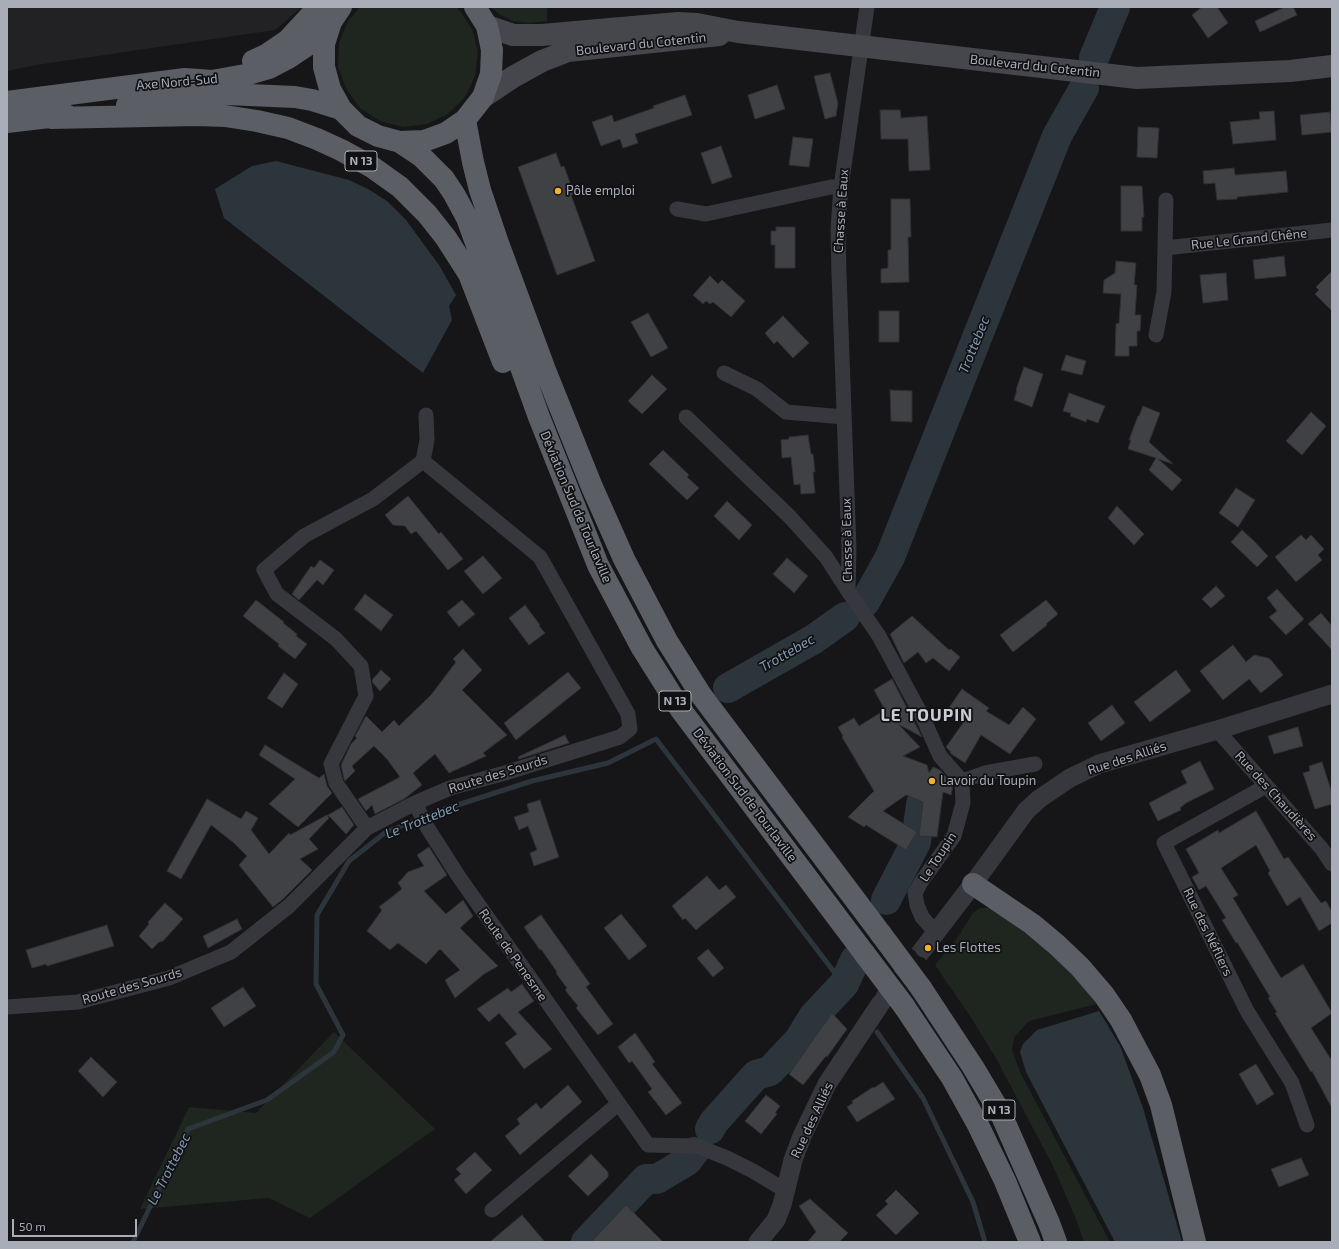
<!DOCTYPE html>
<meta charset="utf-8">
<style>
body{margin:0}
#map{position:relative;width:1339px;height:1249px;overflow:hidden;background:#161618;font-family:"Exo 2",sans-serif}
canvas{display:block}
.frame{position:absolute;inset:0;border:8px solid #a8adb8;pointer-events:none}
.scale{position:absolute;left:12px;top:1219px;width:125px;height:18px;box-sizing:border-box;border:2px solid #a8adb8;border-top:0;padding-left:5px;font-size:12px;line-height:14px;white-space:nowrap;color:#a8adb8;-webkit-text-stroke:3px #111113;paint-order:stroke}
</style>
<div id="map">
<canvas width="1339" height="1249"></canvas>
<div class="frame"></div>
<div class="scale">50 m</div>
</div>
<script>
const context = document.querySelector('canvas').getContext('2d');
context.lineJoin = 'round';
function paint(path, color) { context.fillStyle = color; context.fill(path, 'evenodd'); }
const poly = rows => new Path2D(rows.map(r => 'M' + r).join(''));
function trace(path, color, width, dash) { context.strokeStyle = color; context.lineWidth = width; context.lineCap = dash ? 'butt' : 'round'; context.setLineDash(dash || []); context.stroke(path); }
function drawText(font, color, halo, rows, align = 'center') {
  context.font = font + ' "Exo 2",sans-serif'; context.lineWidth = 3.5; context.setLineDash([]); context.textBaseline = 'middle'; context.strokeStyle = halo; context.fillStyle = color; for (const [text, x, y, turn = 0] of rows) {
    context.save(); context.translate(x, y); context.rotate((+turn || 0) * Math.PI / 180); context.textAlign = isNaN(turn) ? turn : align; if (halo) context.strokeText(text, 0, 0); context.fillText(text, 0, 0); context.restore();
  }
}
paint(poly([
 [7,7,302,7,275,30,36,65,7,71]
]), '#222225');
paint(poly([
 [360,7,456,7,461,12,473,31,478,52,475,76,465,97,448,114,427,124,403,127,380,121,360,108,346,89,338,67,339,43,348,21],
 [490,7,547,7,547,21,529,23,513,21,502,16],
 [980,908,988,908,997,911,1045,949,1072,974,1097,1004,1029,1021,1015,1036,1012,1049,1020,1072,1110,1242,1084,1242,1076,1219,1054,1168,997,1060,972,1019,935,965,956,940,973,913],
 [334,1032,435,1129,310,1218,269,1198,140,1209,189,1107,256,1113]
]), '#1e261f');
paint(poly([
 [276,161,349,180,368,189,387,201,406,220,439,265,456,295,449,306,452,320,423,373,224,218,215,189,252,166],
 [1099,1011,1120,1046,1143,1108,1182,1242,1115,1242,1026,1072,1020,1052,1023,1044,1037,1030]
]), '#2c353c');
trace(poly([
 [877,1032,923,1098,973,1202,985,1242],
 [133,1242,188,1129,267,1100,334,1052,343,1035,316,984,317,915,349,861,386,832,445,809,532,781,608,763,656,739,851,994]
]), '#2c353c', 5);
trace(poly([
 [1094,58,1115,7],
 [865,602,890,557,1057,136,1084,88],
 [728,688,814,639,845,617],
 [886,900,916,842,921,804,924,797],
 [710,1129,714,1122,756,1075,770,1071,799,1040,813,1017,844,984,855,960],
 [586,1242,646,1179,657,1179,687,1161,694,1152]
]), '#2c353c', 30);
const building = poly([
 [1202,7,1217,7,1228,23,1208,38,1192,15,1202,7],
 [1285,7,1293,7,1297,15,1260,32,1255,21,1285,7],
 [830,73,838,103,836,116,825,119,814,76,830,73],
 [777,85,785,109,755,119,748,95,777,85],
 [685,95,692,115,635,134,638,143,623,148,620,139,601,146,592,122,612,115,614,122,654,108,653,106,685,95],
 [880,110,900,110,901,118,927,116,930,170,909,171,908,139,881,139,880,110],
 [1274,111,1276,140,1233,144,1230,122,1260,119,1259,112,1274,111],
 [1330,112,1332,132,1302,135,1300,115,1330,112],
 [1138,127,1159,128,1157,158,1137,157,1138,127],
 [793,137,813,139,809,167,789,165,793,137],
 [721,146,732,177,712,184,701,153,721,146],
 [556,153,561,167,564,166,574,194,571,195,595,261,557,275,518,167,556,153],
 [1234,168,1235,175,1286,171,1288,192,1237,197,1237,199,1217,200,1215,183,1204,184,1203,171,1234,168],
 [1121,186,1142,186,1144,217,1142,217,1142,231,1121,231,1121,186],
 [891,199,910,199,911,237,908,237,909,282,881,283,881,269,888,268,888,250,891,250,891,199],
 [776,227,795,227,795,268,775,268,775,245,771,245,771,231,776,231,776,227],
 [1284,256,1286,276,1255,279,1253,260,1284,256],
 [1116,261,1136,263,1134,285,1137,285,1135,315,1141,315,1140,331,1137,331,1137,346,1129,346,1129,356,1115,356,1116,324,1119,323,1121,294,1103,293,1104,280,1115,273,1116,261],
 [1332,271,1332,311,1315,294,1319,290,1316,287,1332,271],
 [1226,273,1228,300,1203,303,1200,275,1226,273],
 [710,276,718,284,722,280,745,301,731,317,713,302,710,304,706,301,703,304,693,295,710,276],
 [879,311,899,311,899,342,879,342,879,311],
 [648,313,668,348,651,357,631,322,648,313],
 [783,316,809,343,793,358,777,341,774,344,765,333,783,316],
 [1066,355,1086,361,1082,375,1061,370,1066,355],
 [1024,367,1043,374,1032,407,1014,400,1017,390,1016,390,1024,367],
 [652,375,667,389,642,414,628,401,652,375],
 [890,390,912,391,912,422,891,421,890,390],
 [1069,393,1105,406,1098,423,1087,419,1086,422,1070,416,1071,413,1063,411,1069,393],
 [1143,406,1160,413,1149,442,1173,464,1158,459,1182,480,1172,491,1149,470,1156,458,1128,449,1131,440,1129,440,1138,416,1139,416,1143,406],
 [1311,412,1326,426,1302,455,1286,441,1311,412],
 [808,435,811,454,813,454,815,472,813,472,815,493,801,494,800,484,794,485,791,457,782,458,781,440,789,439,789,437,808,435],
 [663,450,689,475,687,477,699,488,687,500,649,464,663,450],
 [1236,488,1255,500,1238,527,1219,513,1236,488],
 [408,496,439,534,441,532,463,559,448,570,416,531,411,534,405,526,393,525,385,515,408,496],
 [727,501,752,525,739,540,714,516,727,501],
 [1117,506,1144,534,1134,545,1108,518,1117,506],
 [1242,530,1254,541,1268,556,1257,567,1231,542,1242,530],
 [1301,535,1306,540,1311,535,1324,549,1318,555,1322,560,1296,582,1275,557,1301,535],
 [483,556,502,578,483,594,464,571,483,556],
 [787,558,808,576,794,593,773,574,787,558],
 [320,560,334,570,323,585,317,580,299,600,292,594,311,566,314,568,320,560],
 [1216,586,1225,596,1211,608,1202,599,1216,586],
 [1277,589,1304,619,1286,635,1269,617,1277,611,1267,598,1277,589],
 [365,594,393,615,381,631,354,609,365,594],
 [256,600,284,622,283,623,297,634,296,636,307,644,295,659,278,646,279,644,243,616,256,600],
 [462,600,475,614,459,627,447,612,462,600],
 [1046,600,1058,614,1046,624,1047,625,1013,652,1000,635,1046,600],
 [525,605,540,625,539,626,545,633,529,645,509,618,525,605],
 [1321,613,1332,626,1332,650,1308,624,1321,613],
 [912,616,949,650,951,649,960,657,949,671,933,658,926,663,918,652,904,663,890,634,912,616],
 [1233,645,1246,662,1254,655,1268,658,1271,660,1283,675,1261,693,1249,679,1223,700,1200,671,1233,645],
 [463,649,482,670,462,690,507,735,483,753,486,756,449,773,435,754,413,773,422,785,404,799,375,814,372,805,366,811,358,799,400,777,387,759,374,746,352,766,355,771,345,781,344,779,341,765,351,744,357,738,355,736,366,716,382,732,394,720,399,726,431,695,456,662,453,659,463,649],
 [381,670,391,679,380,691,373,683,372,680,381,670],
 [1176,670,1191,691,1150,722,1134,702,1176,670],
 [568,672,581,688,516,740,504,723,568,672],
 [284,673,298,684,282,708,267,698,284,673],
 [892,679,922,737,898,724,920,747,903,756,927,765,929,773,933,767,940,770,953,785,951,795,943,792,937,837,919,836,923,802,906,795,883,811,917,832,906,850,866,825,864,827,848,817,874,791,842,737,843,736,838,727,854,718,859,726,885,710,874,690,892,679],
 [962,689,989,708,986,711,1009,725,1023,707,1036,719,1010,754,981,735,965,763,950,753,951,752,946,747,963,723,946,712,962,689],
 [1112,705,1125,723,1101,741,1088,723,1112,705],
 [1298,727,1303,746,1274,754,1268,736,1298,727],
 [565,735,569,743,519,759,518,757,565,735],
 [265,745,319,778,324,774,327,786,332,793,298,827,269,804,295,779,259,755,265,745],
 [1200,761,1214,789,1186,803,1180,808,1181,810,1158,821,1149,803,1187,783,1181,771,1200,761],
 [1322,762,1332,793,1332,804,1315,809,1303,773,1310,771,1309,766,1322,762],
 [207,799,241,819,246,811,258,818,251,830,269,854,289,833,290,835,327,815,329,818,309,839,318,849,300,859,312,870,283,899,273,907,239,865,247,856,234,843,211,825,181,879,167,871,207,799],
 [540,800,559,857,534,866,530,853,537,850,528,826,519,830,514,817,529,812,527,804,540,800],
 [342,807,354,825,346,834,328,815,342,807],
 [1256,811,1284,859,1288,857,1321,903,1326,901,1332,912,1332,923,1319,931,1300,897,1287,906,1268,873,1270,871,1256,845,1221,868,1238,895,1233,898,1281,978,1303,964,1332,1013,1311,1028,1332,1061,1332,1108,1312,1071,1311,1072,1275,1013,1277,1012,1268,998,1270,997,1237,942,1236,943,1222,920,1226,918,1206,886,1199,890,1192,877,1199,873,1186,849,1218,830,1219,833,1256,811],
 [429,847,447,875,424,891,446,914,463,900,473,916,460,928,498,966,484,974,455,998,445,980,460,970,440,949,426,964,398,943,390,950,367,931,382,910,379,907,402,889,398,883,408,872,424,866,417,855,429,847],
 [707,876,719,890,726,885,736,897,696,930,685,918,683,920,672,906,707,876],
 [165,903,183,919,163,941,159,942,152,949,139,936,149,924,148,922,165,903],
 [621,914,647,946,629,960,604,928,621,914],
 [541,915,590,984,586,987,613,1024,598,1035,576,1008,578,1006,565,990,567,988,556,973,557,972,541,949,540,950,524,927,541,915],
 [237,919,242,929,208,948,203,936,237,919],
 [107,925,114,946,47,966,46,964,32,968,26,950,107,925],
 [708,949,724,968,713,977,697,958,708,949],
 [522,984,534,1001,518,1012,552,1049,524,1069,505,1043,517,1034,499,1013,489,1022,477,1009,508,988,511,992,522,984],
 [243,987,256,1006,224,1027,211,1008,243,987],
 [832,1013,847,1029,827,1057,826,1056,803,1085,789,1074,832,1013],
 [635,1033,655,1062,652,1064,682,1103,666,1115,648,1092,652,1089,632,1061,629,1063,618,1047,635,1033],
 [91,1057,117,1082,103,1097,78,1071,91,1057],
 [1256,1064,1274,1094,1257,1105,1239,1074,1256,1064],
 [883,1082,895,1099,857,1122,847,1107,853,1103,852,1101,873,1087,874,1088,883,1082],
 [568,1085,582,1102,520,1155,505,1136,520,1124,517,1119,536,1103,541,1109,568,1085],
 [766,1095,780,1106,775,1113,777,1114,761,1134,745,1121,766,1095],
 [475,1152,492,1170,466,1194,454,1180,461,1174,456,1169,475,1152],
 [591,1154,608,1172,608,1177,588,1196,568,1176,591,1154],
 [1301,1158,1309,1175,1279,1187,1271,1169,1301,1158],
 [896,1190,919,1213,896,1235,876,1215,888,1204,885,1201,896,1190],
 [810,1199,848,1233,839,1242,807,1242,816,1232,799,1206,810,1199],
 [626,1205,663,1242,591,1242,626,1205],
 [522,1215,545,1242,490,1242,504,1230,522,1215]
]);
paint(building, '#404145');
trace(building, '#303034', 1);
trace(poly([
 [883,1000,924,948]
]), '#333438', 19, [19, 10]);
trace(poly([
 [677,209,706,214,831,187,841,187],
 [1165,248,1166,200],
 [1156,335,1164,292,1165,248,1332,230],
 [724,373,757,389,786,412,844,417],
 [686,417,790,517,826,557,848,591,879,636,922,716,940,756,962,781,963,803,954,836,921,882,915,893,917,905,922,917,936,933],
 [848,591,849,549,839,274,838,229,841,187,867,7],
 [1217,730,1322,849,1332,864],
 [962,781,985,773,1035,764],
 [1266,786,1164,843,1247,1011,1292,1083,1307,1125],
 [415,803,427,827,459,877,648,1145,697,1146,727,1158,753,1171,778,1186,786,1189],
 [367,828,336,783,331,764,366,696,361,666,336,639,277,594,264,570,304,536,373,499,423,461,427,440,426,415],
 [7,1007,78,1002,169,978,231,952,289,906,367,828,415,803,450,788,505,773,620,737,630,729,628,714,540,557,423,461],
 [492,1210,618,1104]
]), '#37383d', 15);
trace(poly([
 [924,948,973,884,1026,811,1039,799,1070,778,1099,764,1217,730,1332,694],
 [758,1242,776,1220,782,1205,793,1160,802,1136,827,1084,881,1003]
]), '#37383d', 19);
trace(poly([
 [487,26,513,35,542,35,678,23,697,24,738,32,1137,78,1290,71,1332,66],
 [483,97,513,77,542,61,568,51,719,35]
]), '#45474d', 22);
trace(poly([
 [341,7,331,22,324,44,324,67,330,89,341,109,358,126,378,136,400,142,424,141,446,133,465,120,483,97,491,74,492,50,487,26,475,7],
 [253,61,266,55,288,40,312,14,317,7],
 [7,102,185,79,212,81,245,75,269,68,288,58,309,44,330,23],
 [127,105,191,94,226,94,295,97,312,100,341,109],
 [51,118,197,115,225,116,257,121,288,128,317,139,341,150,372,167,400,187,427,214,446,238,469,274,503,362],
 [465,120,473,162,480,190,498,243,545,370,592,487,624,559,667,641,701,695,881,934],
 [7,122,66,115],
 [400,142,421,156,444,179,454,194,467,218,539,417,598,565,642,648,681,710,864,953],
 [973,884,1032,924,1057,945,1080,967,1104,995,1121,1020,1150,1075,1161,1105,1195,1242],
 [921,988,973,1067,1001,1114,1049,1223,1056,1242],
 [904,1006,952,1078,978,1125,1005,1181,1030,1242]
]), '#5b5e65', 22);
trace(poly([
 [881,934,921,988],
 [864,953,904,1006]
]), '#5b5e65', 22);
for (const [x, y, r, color] of [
 [558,191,4,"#f2b134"],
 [932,781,4,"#f2b134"],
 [928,948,4,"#f2b134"]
]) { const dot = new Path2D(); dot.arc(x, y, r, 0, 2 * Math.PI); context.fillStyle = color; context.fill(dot); trace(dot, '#111113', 1.5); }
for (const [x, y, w] of [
 [361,161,32],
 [675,701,32],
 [999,1110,32]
]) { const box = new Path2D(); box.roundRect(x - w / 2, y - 10, w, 20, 3); context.fillStyle = '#111113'; context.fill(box); trace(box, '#a8adb8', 1); }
drawText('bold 12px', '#a8adb8', null, [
 ["N 13",361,161],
 ["N 13",675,701],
 ["N 13",999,1110]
]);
drawText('13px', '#a8adb8', '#111113', [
 ["Boulevard du Cotentin",641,44,-6],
 ["Boulevard du Cotentin",1035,66,6],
 ["Axe Nord-Sud",177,82,-5],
 ["Chasse à Eaux",841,211,-86],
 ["Rue Le Grand Chêne",1249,239,-6],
 ["Déviation Sud de Tourlaville",576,507,67],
 ["Chasse à Eaux",847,540,-91],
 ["Rue des Alliés",1127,758,-18],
 ["Route des Sourds",498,774,-17],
 ["Déviation Sud de Tourlaville",745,795,53],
 ["Rue des Chaudières",1276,796,48],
 ["Le Toupin",938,857,-57],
 ["Rue des Néfliers",1208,932,64],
 ["Route de Penesme",513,955,55],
 ["Route des Sourds",132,986,-16],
 ["Rue des Alliés",812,1120,-65]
]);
drawText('13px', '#a8adb8', '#111113', [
 ["Pôle emploi",566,191],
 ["Lavoir du Toupin",940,781],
 ["Les Flottes",936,948]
], 'left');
drawText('italic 14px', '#7f9bb3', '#111113', [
 ["Trottebec",974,345,-68],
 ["Trottebec",787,653,-30],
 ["Le Trottebec",422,820,-22],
 ["Le Trottebec",169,1169,-63]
]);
context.letterSpacing = '1px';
drawText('bold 17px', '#c9ccd4', '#111113', [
 ["LE TOUPIN",927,715]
]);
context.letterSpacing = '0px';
</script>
